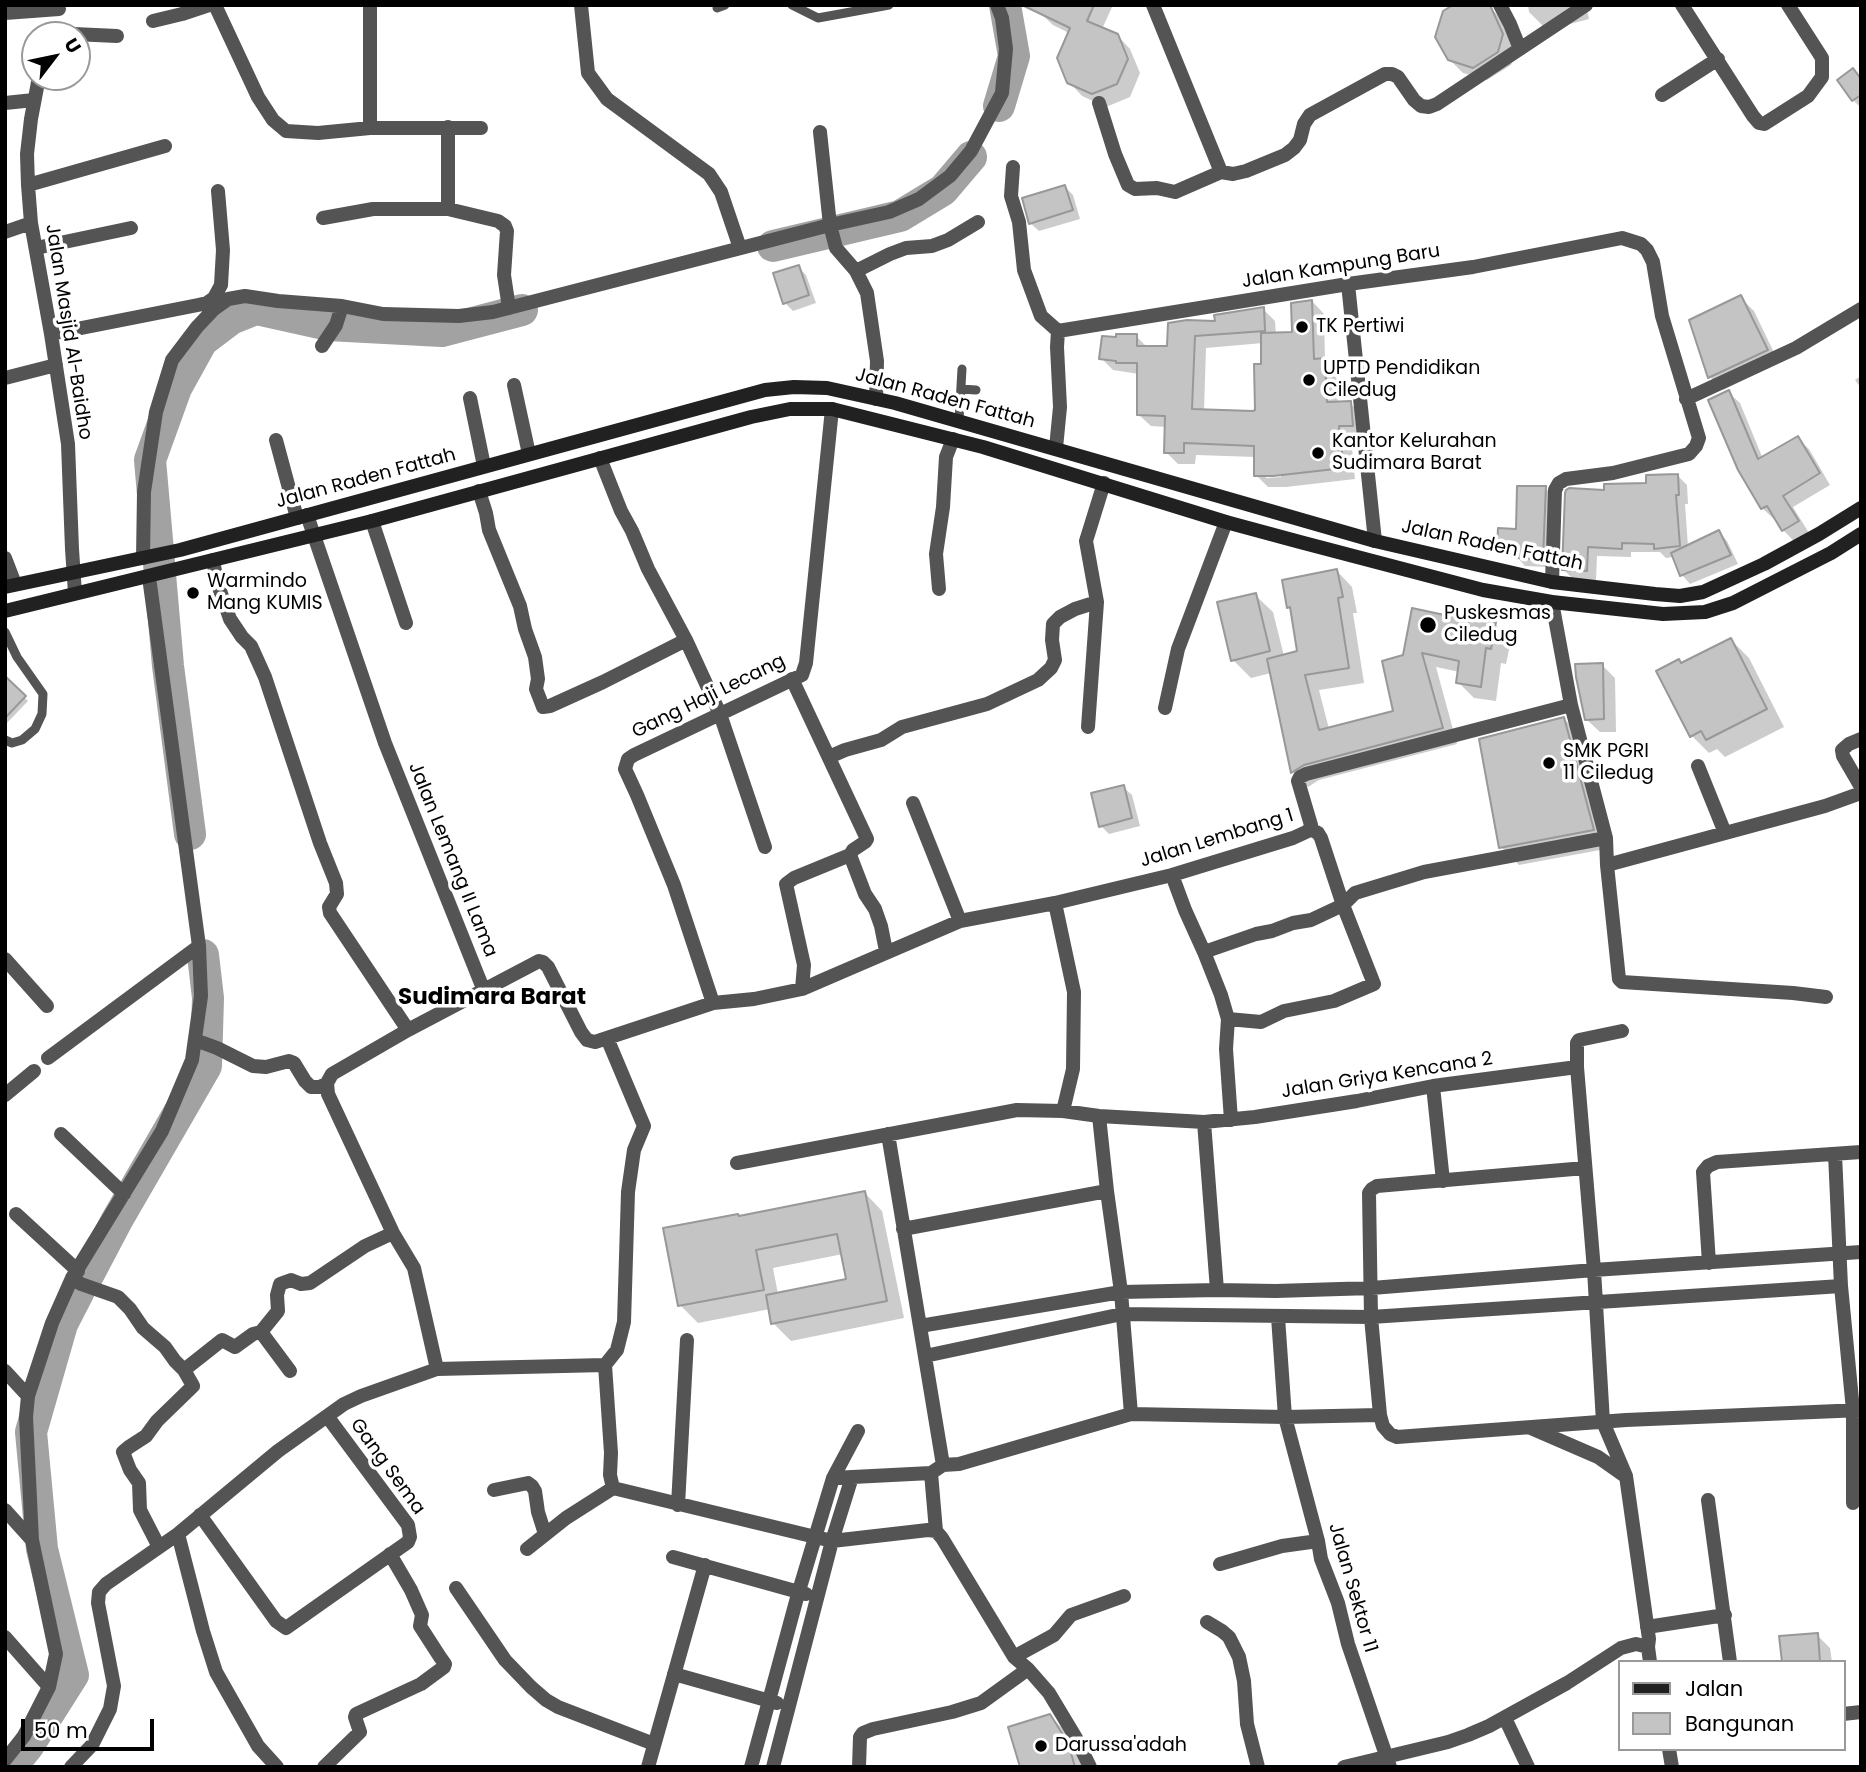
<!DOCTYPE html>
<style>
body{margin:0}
#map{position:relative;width:1866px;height:1772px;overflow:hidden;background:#fff;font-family:Poppins,sans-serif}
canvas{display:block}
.frame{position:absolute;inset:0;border:7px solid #000;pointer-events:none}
.legend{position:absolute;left:1618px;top:1660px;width:228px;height:91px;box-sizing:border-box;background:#fff;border:2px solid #999;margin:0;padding:9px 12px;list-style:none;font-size:21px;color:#000}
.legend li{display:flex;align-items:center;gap:14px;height:35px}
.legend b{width:35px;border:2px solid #999}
.north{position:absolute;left:21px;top:21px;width:70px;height:70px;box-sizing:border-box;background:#fff;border:2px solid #999;border-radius:50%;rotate:58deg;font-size:19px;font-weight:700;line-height:28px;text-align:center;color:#000}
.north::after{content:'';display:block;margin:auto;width:24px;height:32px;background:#000;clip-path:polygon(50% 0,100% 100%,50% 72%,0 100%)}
.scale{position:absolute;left:21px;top:1719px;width:133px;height:32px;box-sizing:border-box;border:4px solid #000;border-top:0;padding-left:9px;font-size:21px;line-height:24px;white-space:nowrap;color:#000;-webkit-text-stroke:5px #fff;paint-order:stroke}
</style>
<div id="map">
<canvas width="1866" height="1772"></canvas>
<div class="frame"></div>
<ul class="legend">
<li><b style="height:9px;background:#212121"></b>Jalan</li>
<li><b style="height:19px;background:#c4c4c4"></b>Bangunan</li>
</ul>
<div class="north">U</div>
<div class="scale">50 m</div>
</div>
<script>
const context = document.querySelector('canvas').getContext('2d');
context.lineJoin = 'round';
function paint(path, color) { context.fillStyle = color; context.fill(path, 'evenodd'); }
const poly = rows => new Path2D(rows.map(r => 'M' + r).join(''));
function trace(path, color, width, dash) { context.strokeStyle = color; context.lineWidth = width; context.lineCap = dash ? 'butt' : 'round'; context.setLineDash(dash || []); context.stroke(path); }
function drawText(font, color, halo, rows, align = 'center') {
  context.font = font + ' Poppins,sans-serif'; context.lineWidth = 7; context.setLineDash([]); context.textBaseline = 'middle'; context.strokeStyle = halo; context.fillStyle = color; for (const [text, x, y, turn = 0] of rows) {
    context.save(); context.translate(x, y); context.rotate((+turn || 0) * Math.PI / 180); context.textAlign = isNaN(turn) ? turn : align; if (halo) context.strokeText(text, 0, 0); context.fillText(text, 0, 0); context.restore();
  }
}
paint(poly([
 [1037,5,1113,5,1102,29,1117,35,1130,49,1140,73,1130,97,1106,107,1082,96,1069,82,1069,33,1053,25,1039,12],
 [1528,5,1586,5,1589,19,1547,30,1529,12],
 [1490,7,1503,21,1516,48,1511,65,1487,80,1463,73,1449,59],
 [1853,71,1861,78,1861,108,1853,100],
 [1065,187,1073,195,1080,219,1039,231,1030,223],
 [798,267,806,275,816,303,793,311,785,303],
 [1741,298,1754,311,1779,363,1723,390,1710,377],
 [1312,301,1324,314,1325,361,1336,372,1338,403,1350,403,1362,415,1364,437,1351,438,1355,479,1286,487,1268,487,1256,475,1256,457,1196,455,1195,464,1178,464,1166,452,1166,427,1151,426,1138,414,1139,374,1113,370,1101,358,1118,339,1136,336,1148,348,1169,348,1217,323,1263,309,1275,321,1276,334,1294,334],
 [1263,343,1263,366,1257,411,1254,413,1204,411,1206,348],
 [1266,474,1281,474,1281,477,1266,478],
 [1861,376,1861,388,1855,380],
 [1728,392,1740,403,1763,459,1797,438,1809,449,1830,485,1793,507,1809,533,1794,541,1783,530,1776,518,1774,519,1762,508],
 [1678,476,1687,485,1688,504,1685,504,1688,547,1719,532,1727,541,1738,564,1690,584,1682,575,1674,557,1666,558,1660,552,1631,552,1631,557,1597,556,1596,580,1573,579,1564,570,1605,492,1648,485],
 [1545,488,1554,497,1551,567,1525,566,1517,557,1517,553,1507,552,1499,544,1518,530],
 [1337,571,1352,587,1357,613,1353,613,1364,683,1319,690,1329,729,1395,712,1384,662,1495,624,1511,640,1506,664,1501,663,1496,701,1474,698,1458,682,1460,672,1436,667,1457,744,1319,780,1308,787,1293,772,1271,673,1251,678,1233,660,1255,595,1273,612,1284,656,1299,652,1292,610,1289,607],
 [1731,640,1749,658,1784,727,1725,757,1717,749,1709,753,1691,735,1682,665],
 [1602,665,1615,678,1616,732,1600,732,1586,719],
 [5,680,28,701,5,725],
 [1564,719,1581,736,1611,848,1519,865,1501,847],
 [1123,787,1132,795,1140,826,1109,834,1101,826],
 [865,1193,882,1211,904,1318,791,1341,773,1323,770,1309,698,1323,680,1305,740,1217],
 [843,1254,848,1280,778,1294,773,1268],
 [1817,1635,1830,1648,1832,1662,1783,1662],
 [1050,1716,1068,1734,1086,1767,1022,1767]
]), '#0003');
trace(poly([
 [999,106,1014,56,1005,5],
 [773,246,900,216,943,190,971,157],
 [190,834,168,666,150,460,176,388,202,341,231,319,256,309,328,325,442,331,522,310],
 [86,1279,117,1220,206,1066,208,998,203,955],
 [11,1767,28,1746,73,1675,42,1549,31,1432,62,1324,79,1291]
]), '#a2a2a2', 32);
const building = poly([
 [1022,5,1094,5,1087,21,1118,34,1128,59,1117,84,1092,94,1067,83,1057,58,1070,28,1022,5],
 [1453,5,1490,5,1503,34,1498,52,1473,68,1448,60,1435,37,1443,11,1453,5],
 [1853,68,1861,79,1861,95,1852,101,1837,80,1853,68],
 [1065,185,1073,210,1029,224,1022,198,1065,185],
 [799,265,809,295,783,304,773,273,799,265],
 [1741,295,1768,350,1708,378,1689,320,1741,295],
 [1312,300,1314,359,1325,358,1327,402,1351,401,1353,426,1339,426,1344,468,1273,476,1254,476,1254,446,1184,443,1184,453,1164,453,1165,416,1137,415,1137,363,1116,363,1116,361,1099,359,1102,336,1116,337,1116,334,1137,334,1137,346,1167,346,1168,323,1187,320,1215,321,1214,315,1264,307,1265,331,1195,336,1192,409,1253,411,1255,410,1254,364,1261,364,1261,333,1292,332,1291,303,1312,300],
 [1729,390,1758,459,1798,436,1820,473,1783,496,1799,521,1782,531,1767,506,1761,509,1738,470,1708,400,1729,390],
 [1678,474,1679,495,1676,495,1680,546,1654,549,1654,544,1622,543,1622,549,1588,547,1587,571,1562,570,1565,493,1566,490,1569,488,1604,490,1604,484,1646,483,1646,475,1678,474],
 [1517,486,1546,486,1543,559,1515,558,1515,545,1497,545,1498,528,1516,529,1517,486],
 [1719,530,1731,555,1680,576,1671,553,1719,530],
 [1337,569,1343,597,1338,598,1349,668,1305,675,1319,730,1393,711,1382,661,1403,655,1412,608,1449,616,1450,613,1496,622,1491,649,1486,648,1481,687,1456,683,1459,661,1422,653,1443,728,1304,765,1291,773,1267,659,1297,651,1290,607,1287,608,1282,580,1337,569],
 [1256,593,1270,651,1231,661,1217,602,1256,593],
 [1731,638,1767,709,1706,740,1701,731,1690,737,1656,671,1679,659,1681,663,1731,638],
 [1603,663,1604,719,1585,720,1576,677,1575,664,1603,663],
 [5,676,26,696,5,718,5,676],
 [1564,717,1594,830,1499,848,1479,739,1564,717],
 [1124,785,1132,818,1099,827,1091,793,1124,785],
 [865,1191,887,1301,771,1324,766,1295,846,1279,837,1234,756,1250,764,1290,678,1306,663,1228,738,1214,739,1216,865,1191],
 [1818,1633,1820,1662,1782,1662,1779,1636,1818,1633],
 [1050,1714,1068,1743,1075,1767,1020,1767,1008,1727,1050,1714]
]);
paint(building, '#c4c4c4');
trace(building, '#989898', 2);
trace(poly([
 [792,5,818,18,889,5],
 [717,8,725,5],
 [961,389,976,390],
 [959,421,962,369],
 [5,632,17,657,43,694,42,714,35,729,22,740,12,743,5,740]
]), '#545454', 9);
trace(poly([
 [215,5,258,97,273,120,286,131,318,133,370,128,481,128],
 [581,5,588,73,607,99,709,174,721,192,740,248],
 [1153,5,1221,172],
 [1500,5,1510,24,1520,49],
 [1682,5,1753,116,1759,123,1764,124,1808,96,1822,77,1822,58,1788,5],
 [5,13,59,9],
 [153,21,182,14,209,5],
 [52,33,117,36],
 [39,77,31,119,27,154,28,185,31,223,51,334,68,444,72,549,75,593],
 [1662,95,1718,59],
 [5,103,34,100],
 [1099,103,1115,154,1128,185,1135,189,1157,188,1175,192,1221,172,1233,174,1246,171,1285,155,1294,148,1300,140,1304,124,1310,115,1385,74,1392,74,1398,77,1414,100,1421,106,1429,107,1437,104,1586,5],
 [370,128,370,5],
 [820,132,830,225,836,248,856,271,867,293,877,361,876,399],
 [1013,167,1011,196,1019,222,1024,270,1041,316,1058,331,1348,284,1473,267,1622,238,1641,244,1647,250,1653,262,1662,316,1699,438,1696,446,1689,454,1613,473,1566,479,1559,483,1555,490,1552,582],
 [28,185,165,146],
 [448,209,448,127],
 [323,218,373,209,448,209,498,221,505,226,507,231,504,275,509,308],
 [5,232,31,223],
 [36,248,131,228],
 [856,271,890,254,906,248,932,246,948,240,978,222],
 [1348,284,1375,541],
 [51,334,198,305,207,303,214,298,221,285,223,250,218,191],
 [322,346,336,325,342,306],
 [5,378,56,365],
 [514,385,529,454],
 [470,398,484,466],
 [1686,399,1796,348,1861,309],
 [276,440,297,518],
 [1056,448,1060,407,1057,347,1058,331],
 [600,458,621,511,632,531,648,569,686,640,720,714,765,847],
 [479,491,486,513,489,530,520,606,525,629,535,657,538,679,536,689,543,707,550,706,603,682,686,640],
 [307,515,385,743,484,991],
 [372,521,406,623],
 [5,558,15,584],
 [143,558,144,492,156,412,172,360,197,327,214,309,228,299,245,296,278,301,342,306,383,314,459,316,493,312,830,225,889,212,919,199,950,176,971,151,1002,93,1006,49,1002,18,997,5],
 [213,560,217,582,230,619,242,637,251,646,265,677,320,843,336,883,337,894,329,907,330,913,408,1030],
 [939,589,936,554,943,507,946,457,953,439],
 [792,679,867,839,865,842,853,850,850,855,865,894,875,909,881,926,886,951],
 [1165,708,1178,649,1226,522],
 [1088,727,1097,602,1086,541,1104,483],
 [1861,739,1849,744,1842,750,1843,756,1861,787],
 [829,757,845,750,881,740,902,727,987,704,1038,680,1051,668,1055,660,1052,640,1053,624,1060,617,1075,609,1097,602],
 [1698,766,1725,833],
 [913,803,960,921],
 [1606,838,1607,865,1619,979,1622,982,1793,993,1826,997],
 [1607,865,1825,806,1861,793],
 [1172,875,1185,910,1204,952,1221,995,1228,1019,1226,1049,1231,1120],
 [1055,903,1074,992,1073,1069,1063,1111],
 [1204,952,1256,934,1272,931,1293,923,1311,920,1343,905,1355,893,1424,872,1606,838,1571,705],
 [5,959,47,1006],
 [802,989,804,965,786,884,794,878,850,855],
 [713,1003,674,885,637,795,625,769,628,759,634,755,802,675,806,663,832,409],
 [1228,1019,1261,1022,1284,1011,1334,1001,1374,984,1343,905,1321,838,1318,833,1310,829],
 [1622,1031,1579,1040,1577,1043,1577,1067,1594,1270,1603,1422,1626,1476,1649,1639,1648,1647,1650,1662],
 [607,1038,644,1126,634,1150,628,1192,624,1322,617,1350,605,1365,611,1453,610,1475,613,1488],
 [195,1040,217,1048,253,1066,266,1067,289,1061,294,1063,305,1081,311,1087,320,1087,327,1083],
 [48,1058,199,946],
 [1433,1086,1443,1181],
 [5,1095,34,1071],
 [1099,1116,1107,1191,1121,1292,1131,1414],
 [1204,1122,1217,1290],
 [61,1134,124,1194],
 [888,1134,943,1465],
 [1835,1154,1841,1286,1853,1410,1853,1503],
 [737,1163,1017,1110,1063,1111,1099,1116,1204,1122,1255,1117,1357,1101,1433,1086,1577,1067],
 [1585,1168,1377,1186,1372,1189,1369,1193,1371,1317,1380,1415,1383,1426,1390,1434,1397,1437,1626,1420,1861,1410],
 [16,1214,78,1271],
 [903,1229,1107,1191],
 [1709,1263,1703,1172,1708,1166,1717,1162,1861,1152],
 [72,1278,81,1284,118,1297,130,1309,143,1328,165,1347,175,1361,184,1370,192,1384,193,1386,157,1421,146,1436,129,1447,123,1452,130,1470,139,1483,140,1510,159,1547],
 [1278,1317,1285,1417,1318,1541,1321,1559,1338,1603,1348,1644,1390,1767],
 [920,1326,1121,1292,1217,1290,1276,1291,1372,1288,1594,1270,1861,1252],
 [261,1332,290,1371],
 [925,1356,1122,1314,1371,1317,1841,1286],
 [437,1369,414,1268,393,1233,328,1094,327,1083,332,1074,408,1030,539,961,543,962,548,967,581,1032,587,1040,595,1042,713,1003,754,999,802,989,960,921,1055,903,1130,885,1172,875,1293,838,1306,832,1310,829,1311,825,1298,781,1300,777,1306,774,1571,705,1552,602],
 [184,1370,222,1340,235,1347,253,1334,261,1332,278,1311,277,1295,280,1284,291,1280,301,1284,310,1283,365,1246,393,1233],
 [5,1371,28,1396],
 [1531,1428,1598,1457,1625,1476],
 [931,1473,936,1531],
 [833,1478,931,1473,943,1465,959,1464,1131,1414,1285,1417,1380,1415],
 [494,1490,528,1483,532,1486,535,1491,538,1512,545,1534],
 [1708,1500,1730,1662],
 [678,1505,687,1340],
 [5,1510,32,1540],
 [200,1515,276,1621,286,1628,408,1542,410,1537,408,1525,327,1416],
 [178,1534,203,1631,216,1672,258,1746,277,1767],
 [527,1549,566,1518,613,1488,832,1541,928,1530,936,1531,942,1538,1014,1657,1028,1669,1049,1693,1076,1738,1090,1767],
 [673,1557,806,1594],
 [1220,1564,1282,1546,1318,1541],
 [456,1588,505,1660,531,1687,546,1700,558,1707,654,1744],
 [1207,1622,1222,1631,1229,1637,1239,1657,1244,1681,1247,1724,1258,1767],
 [1647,1627,1725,1615],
 [5,1637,49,1687],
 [1014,1657,1054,1635,1071,1615,1124,1596],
 [674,1674,777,1703],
 [1843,1714,1861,1712],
 [1505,1718,1528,1767],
 [1669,1749,1672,1767],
 [5,1760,24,1736,49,1687,56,1654,32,1540,26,1417,28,1396,52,1323,72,1278,162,1131,192,1060,201,996,199,946,149,577],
 [71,1767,92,1745,110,1709,114,1686,98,1603,99,1592,106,1584,178,1534,278,1451,344,1404,361,1396,437,1369,605,1365],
 [324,1767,360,1732,355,1717,356,1714,421,1684,444,1667,445,1664,440,1657,420,1626,422,1615,411,1590,390,1554],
 [648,1767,705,1565],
 [751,1767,798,1594,833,1478,858,1431],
 [773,1767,832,1541,852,1477],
 [859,1767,860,1737,863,1733,873,1729,952,1712,981,1703,1028,1669],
 [1344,1767,1448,1742,1468,1735,1489,1726,1567,1683,1621,1648,1636,1644,1648,1647]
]), '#545454', 14);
trace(poly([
 [5,587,180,550,765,390,794,387,827,388,895,403,1375,541,1552,582,1655,594,1680,596,1703,592,1764,564,1819,534,1861,508],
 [5,611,372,521,751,417,790,409,832,409,983,447,1226,522,1300,542,1483,590,1552,602,1663,614,1705,612,1733,603,1831,553,1861,534]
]), '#212121', 14);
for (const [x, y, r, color] of [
 [1302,327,7,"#000"],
 [1309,380,7,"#000"],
 [1318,453,7,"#000"],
 [193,593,7,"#000"],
 [1428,625,9,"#000"],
 [1549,763,7,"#000"],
 [1041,1746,7,"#000"]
]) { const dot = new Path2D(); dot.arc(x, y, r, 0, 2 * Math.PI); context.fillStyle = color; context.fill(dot); trace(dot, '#fff', 2.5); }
drawText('19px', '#000', '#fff', [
 ["Jalan Kampung Baru",1341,267,-9],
 ["Jalan Masjid Al-Baidho",68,332,81],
 ["Jalan Raden Fattah",945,399,15],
 ["Jalan Raden Fattah",366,479,-15],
 ["Jalan Raden Fattah",1492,546,12],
 ["Gang Haji Lecang",709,697,-26],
 ["Jalan Lembang 1",1217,839,-17],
 ["Jalan Lemang II Lama",452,860,68],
 ["Jalan Griya Kencana 2",1387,1076,-9],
 ["Gang Sema",387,1467,54],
 ["Jalan Sektor 11",1352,1588,74]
]);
drawText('19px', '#000', '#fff', [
 ["TK Pertiwi",1316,327],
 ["UPTD Pendidikan",1323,369],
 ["Ciledug",1323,391],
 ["Kantor Kelurahan",1332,442],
 ["Sudimara Barat",1332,464],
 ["Warmindo",207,582],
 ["Mang KUMIS",207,604],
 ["Puskesmas",1444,614],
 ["Ciledug",1444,636],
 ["SMK PGRI",1563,752],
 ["11 Ciledug",1563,774],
 ["Darussa'adah",1055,1746]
], 'left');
drawText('bold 23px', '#000', '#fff', [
 ["Sudimara Barat",492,998]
]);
</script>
